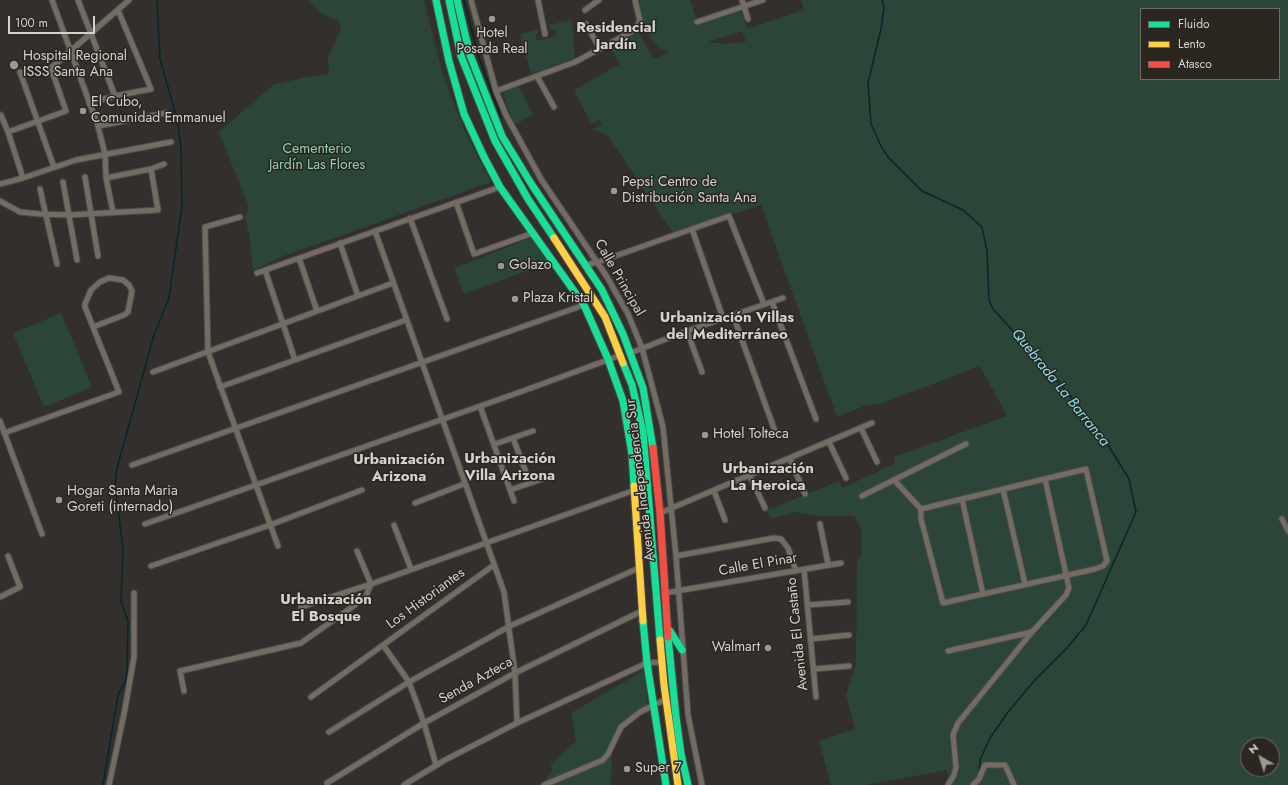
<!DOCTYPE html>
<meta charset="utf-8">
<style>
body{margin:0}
#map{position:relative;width:1288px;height:785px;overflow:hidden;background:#322f2c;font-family:Jost,sans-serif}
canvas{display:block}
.legend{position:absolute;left:1140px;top:8px;width:140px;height:72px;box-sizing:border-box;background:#2b261f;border:1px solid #6f6b65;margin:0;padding:5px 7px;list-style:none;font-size:12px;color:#d5d2ce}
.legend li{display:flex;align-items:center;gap:8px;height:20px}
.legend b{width:20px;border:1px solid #6f6b65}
.north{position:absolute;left:1240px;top:737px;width:40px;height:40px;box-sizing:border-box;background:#2b261f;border:1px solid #6f6b65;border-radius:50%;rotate:321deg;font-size:11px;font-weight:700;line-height:16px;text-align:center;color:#d5d2ce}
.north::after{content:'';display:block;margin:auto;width:14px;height:18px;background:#9c9995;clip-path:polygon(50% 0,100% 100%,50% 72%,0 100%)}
.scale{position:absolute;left:8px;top:16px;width:87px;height:18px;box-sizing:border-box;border:2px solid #d5d2ce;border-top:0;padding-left:5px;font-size:12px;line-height:14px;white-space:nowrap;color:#d5d2ce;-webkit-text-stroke:3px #2b261f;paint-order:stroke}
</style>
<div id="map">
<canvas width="1288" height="785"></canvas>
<ul class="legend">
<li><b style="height:5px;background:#16e098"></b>Fluido</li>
<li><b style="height:5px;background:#ffcf43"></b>Lento</li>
<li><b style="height:5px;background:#f24e42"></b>Atasco</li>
</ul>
<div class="north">N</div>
<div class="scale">100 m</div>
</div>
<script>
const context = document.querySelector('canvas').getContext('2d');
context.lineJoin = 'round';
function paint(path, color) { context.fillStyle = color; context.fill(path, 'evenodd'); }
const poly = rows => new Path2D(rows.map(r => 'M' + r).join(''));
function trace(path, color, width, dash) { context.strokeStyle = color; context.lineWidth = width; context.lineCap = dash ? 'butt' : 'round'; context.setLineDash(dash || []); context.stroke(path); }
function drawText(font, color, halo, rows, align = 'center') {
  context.font = font + ' Jost,sans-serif'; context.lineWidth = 3; context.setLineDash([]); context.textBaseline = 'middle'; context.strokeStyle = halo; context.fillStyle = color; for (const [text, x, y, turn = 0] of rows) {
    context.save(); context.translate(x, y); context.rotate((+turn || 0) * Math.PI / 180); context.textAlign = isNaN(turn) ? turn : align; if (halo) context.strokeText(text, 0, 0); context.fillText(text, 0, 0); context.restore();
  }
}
paint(poly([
 [309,0,424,0,442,72,453,101,467,136,491,182,281,257,253,270,249,233,245,217,249,207,219,132,273,85,306,77,329,74,328,57,341,28,339,21,321,13],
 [639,0,690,0,698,25,741,11,747,29,804,10,801,0,1288,0,1288,785,951,785,947,770,866,785,831,785,819,741,855,729,846,694,856,665,857,560,861,558,862,530,854,516,817,516,795,512,771,519,766,511,839,481,842,488,894,464,894,457,1007,416,980,366,883,403,867,405,837,417,761,205,673,233,608,136,594,129,602,124,600,120,591,123,574,90,620,64,610,47,638,32,654,59,670,52,660,49,652,40,643,25],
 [1141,9,1279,9,1279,79,1141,79],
 [742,31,746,41,744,42,724,44,708,42],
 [1248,745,1272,745,1272,769,1248,769],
 [572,20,575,58,531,74,520,34,539,29,538,33,535,35,537,41,556,36,555,30,550,29,549,25],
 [519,86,533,115,514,125,503,94,505,91],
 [531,238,548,263,464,294,454,268],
 [61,313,92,387,44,407,13,333],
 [646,669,648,712,643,712,628,723,612,750,611,785,541,785,552,772,551,764,576,741,571,713]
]), '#2b4638');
trace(poly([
 [464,0,478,55,501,117],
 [882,0,884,7,881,29,868,83,871,124,881,146,888,157,922,191,963,210,982,227,987,251,989,300,993,309,1052,374,1100,432,1129,479,1136,512,1086,625,1067,648,1034,681,1008,712,990,738,980,760,979,773],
 [103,785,117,701,119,692,126,681,127,671,128,621,121,602,123,549,115,485,117,468,154,335,169,298,182,206,181,146,177,119,160,59,157,0]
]), '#04262c', 1.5);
const street = poly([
 [52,0,98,126,105,154,106,178,113,212],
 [78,0,115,96],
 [471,0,496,91,506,115,541,179,607,277,628,314,642,348,663,427,676,556,688,715,702,785],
 [538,0,545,34],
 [742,0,748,19],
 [585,10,599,0],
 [697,22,763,0],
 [586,24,600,49],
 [20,72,54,167],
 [537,76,554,107],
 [496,91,575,62,633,31,640,21,635,0],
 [89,103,115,96,151,89,118,10],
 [1,115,8,132],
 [98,126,166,113],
 [85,177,98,256],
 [23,178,8,132,66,111,51,68,129,0],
 [106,178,151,169,164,164],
 [63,182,77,260],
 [0,184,23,178,76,160,171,142],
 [40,189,57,264],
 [0,201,20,212,40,214,69,215,158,210,151,169],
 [456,202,474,254,533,233],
 [240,217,205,227,208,352,278,546],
 [410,218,447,319],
 [692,229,723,318],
 [375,231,504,592,515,673,517,723],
 [340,243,358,296],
 [299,258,317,311],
 [586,265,598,262,729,216,764,304],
 [265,270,295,360],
 [257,273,500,187],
 [772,302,816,419],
 [733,315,776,434],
 [687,331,702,372],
 [630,353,687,331,783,298],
 [153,372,393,283],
 [220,387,406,320],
 [480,406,514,501],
 [0,421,42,534],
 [861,428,877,462],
 [4,433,119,392,85,307,85,304,91,290,100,282,109,278,123,280,129,285,132,291,128,312,124,315,93,327],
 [513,438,530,483],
 [829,442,846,478],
 [495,444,533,431],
 [790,459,805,494],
 [132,465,584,305],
 [750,476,765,508],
 [894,480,921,509,921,519,943,603,1095,569,1103,566,1107,561,1086,469,921,509],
 [1003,489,1025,584],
 [510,490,548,477],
 [714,491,725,520],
 [862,496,966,444],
 [962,499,983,594],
 [415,503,464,484],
 [660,513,872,423],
 [1282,519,1288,531],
 [145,524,523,391,621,355],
 [820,524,828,564],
 [394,525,411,569],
 [676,556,774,538,781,539,788,548,796,571],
 [151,566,270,525,362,490],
 [804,569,816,697],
 [665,593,841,563],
 [0,597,20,587,8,556],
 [807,605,848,602],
 [301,607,371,584,649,485],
 [811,639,849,635],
 [948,651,1032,632],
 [814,669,849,666],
 [184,691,180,671,301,643,365,598,371,584,357,551],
 [311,697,383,645],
 [329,732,409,682,510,626,639,568],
 [436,765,424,723,409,682,383,645,494,565],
 [327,783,424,723,515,673,642,611],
 [109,785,125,709,134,657,134,593],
 [404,785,445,760,517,723,647,663,662,662],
 [544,785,603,760,608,754,621,727,640,712,666,699],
 [948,785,954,775,956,767,953,735,958,723,1032,632,1066,595,1069,588,1045,479],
 [973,785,979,779,985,765,1005,765,1014,785]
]);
const fast = poly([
 [436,0,449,61,464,114,484,157,500,187,584,305,608,359,623,401,632,454,634,486],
 [449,0,461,56,495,141,528,199,554,238],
 [457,0,470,55,502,136,532,185,602,290,623,334,643,388,653,448],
 [623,363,632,385,643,432,660,640],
 [643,621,647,663,666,785],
 [670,631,682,650],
 [668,637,676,717,681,754,688,785]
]);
const slow = poly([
 [554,238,605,317,623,363],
 [634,486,643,621],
 [660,640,664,685,678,785]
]);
const jam = poly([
 [653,448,660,513,668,637]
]);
trace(street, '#4f4c4a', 7);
trace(fast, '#4f4c4a', 9);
trace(slow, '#4f4c4a', 9);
trace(jam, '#4f4c4a', 9);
trace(street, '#736c62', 5);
trace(fast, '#16e098', 7);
trace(slow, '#ffcf43', 7);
trace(jam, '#f24e42', 7);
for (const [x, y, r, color] of [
 [492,19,4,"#9c9995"],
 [14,65,5,"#9c9995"],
 [83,111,4,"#9c9995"],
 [614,191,4,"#9c9995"],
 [501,266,4,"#9c9995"],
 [515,299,4,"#9c9995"],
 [705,435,4,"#9c9995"],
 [59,500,4,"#9c9995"],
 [768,648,4,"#9c9995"],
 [627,769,4,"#9c9995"]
]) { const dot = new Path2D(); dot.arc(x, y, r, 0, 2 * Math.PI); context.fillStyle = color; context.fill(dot); trace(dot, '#2b261f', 1.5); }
drawText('14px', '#d5d2ce', '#2b261f', [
 ["Hotel",492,34,"center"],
 ["Posada Real",492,50,"center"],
 ["Hospital Regional",23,57],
 ["ISSS Santa Ana",23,73],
 ["El Cubo,",91,103],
 ["Comunidad Emmanuel",91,119],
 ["Pepsi Centro de",622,183],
 ["Distribución Santa Ana",622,199],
 ["Golazo",509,266],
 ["Plaza Kristal",523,299],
 ["Hotel Tolteca",713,435],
 ["Hogar Santa Maria",67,492],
 ["Goreti (internado)",67,508],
 ["Walmart",760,648,"right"],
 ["Super 7",635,769]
], 'left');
drawText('14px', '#8fd2ae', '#2b261f', [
 ["Cementerio",317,150],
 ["Jardín Las Flores",317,166]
]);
drawText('14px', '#d5d2ce', '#2b261f', [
 ["Calle Principal",619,278,60],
 ["Avenida Independencia Sur",641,480,-97],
 ["Calle El Pinar",758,565,-10],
 ["Los Historiantes",426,599,-36],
 ["Avenida El Castaño",798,634,-96],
 ["Senda Azteca",476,681,-29]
]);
drawText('bold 15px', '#d5d2ce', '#2b261f', [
 ["Residencial",616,28],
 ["Jardín",616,45],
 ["Urbanización Villas",727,318],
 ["del Mediterráneo",727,335],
 ["Urbanización",510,459],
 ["Villa Arizona",510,476],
 ["Urbanización",399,460],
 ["Arizona",399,477],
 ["Urbanización",768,469],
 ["La Heroica",768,486],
 ["Urbanización",326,600],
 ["El Bosque",326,617]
]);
drawText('italic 15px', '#87dbec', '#2b261f', [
 ["Quebrada La Barranca",1060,388,51]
]);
</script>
